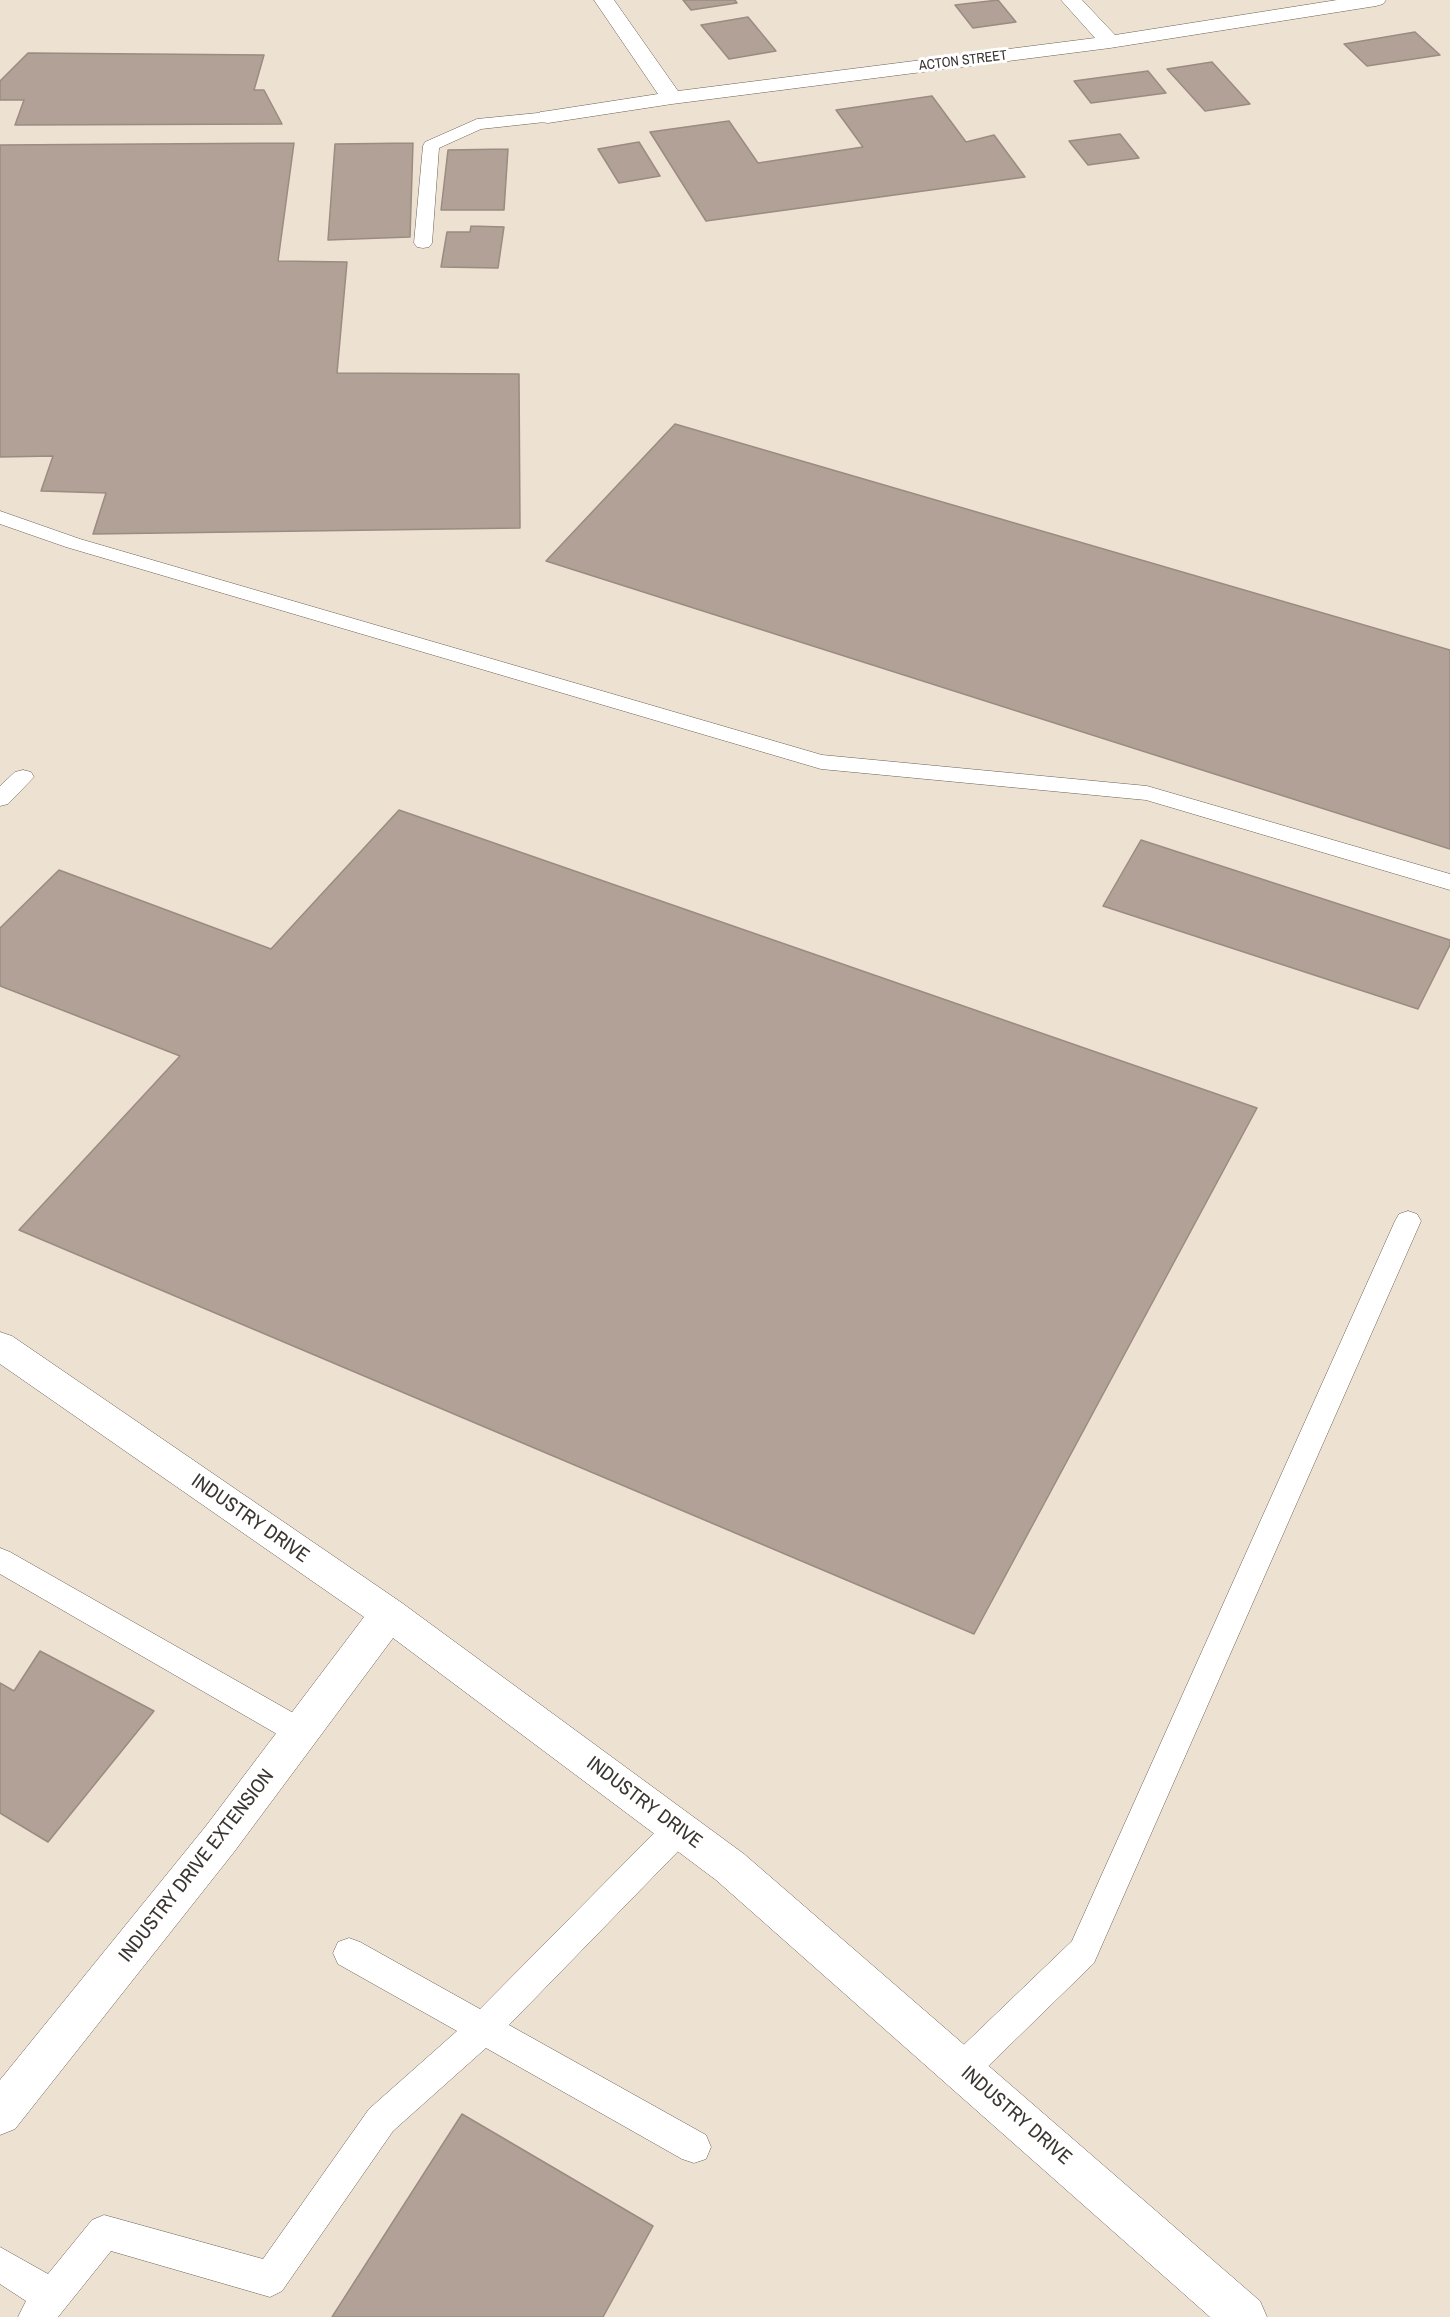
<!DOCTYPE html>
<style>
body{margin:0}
canvas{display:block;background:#ede1d2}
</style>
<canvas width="1450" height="2317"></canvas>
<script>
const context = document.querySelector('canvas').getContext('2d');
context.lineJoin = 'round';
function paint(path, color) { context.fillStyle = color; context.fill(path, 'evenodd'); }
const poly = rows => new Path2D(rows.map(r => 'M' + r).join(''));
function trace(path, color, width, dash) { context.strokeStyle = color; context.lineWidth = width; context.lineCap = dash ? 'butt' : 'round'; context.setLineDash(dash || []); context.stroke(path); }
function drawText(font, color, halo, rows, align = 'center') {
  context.font = font + ' "Archivo Narrow",sans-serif'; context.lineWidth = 6; context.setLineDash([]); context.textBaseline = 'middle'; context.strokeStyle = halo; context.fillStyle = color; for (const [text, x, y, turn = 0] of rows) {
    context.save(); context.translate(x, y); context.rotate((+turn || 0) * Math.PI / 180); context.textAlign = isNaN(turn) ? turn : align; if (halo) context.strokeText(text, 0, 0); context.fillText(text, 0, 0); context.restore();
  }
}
const building = poly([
 [683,0,735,0,737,3,691,10,683,0],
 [998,0,1016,22,973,28,955,5,998,0],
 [748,17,776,51,729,59,701,25,748,17],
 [1415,32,1440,55,1367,66,1344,44,1415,32],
 [28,53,264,55,254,90,264,90,282,124,15,125,24,100,0,100,0,81,28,53],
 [1212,62,1250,104,1205,111,1167,69,1212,62],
 [1148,71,1166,93,1091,103,1074,81,1148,71],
 [932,96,966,142,994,135,1025,177,706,221,650,132,729,121,758,163,863,147,836,110,932,96],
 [1120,134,1139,158,1088,165,1069,141,1120,134],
 [639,142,660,176,619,183,598,149,639,142],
 [294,143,278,261,347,262,337,373,519,374,520,528,93,534,106,493,41,491,53,456,0,457,0,145,294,143],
 [413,143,410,237,328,240,335,144,413,143],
 [508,149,504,210,441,210,448,150,508,149],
 [471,226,504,227,498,268,441,267,447,232,470,232,471,226],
 [675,424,1450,650,1450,849,546,561,675,424],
 [399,810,1257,1108,974,1634,19,1230,180,1056,0,986,0,928,59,870,271,949,399,810],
 [1141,840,1450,940,1450,945,1418,1009,1103,906,1141,840],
 [40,1651,154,1711,48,1842,0,1813,0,1683,14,1691,40,1651],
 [462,2114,653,2226,603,2317,332,2317,462,2114]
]);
paint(building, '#b1a197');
trace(building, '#9b8c81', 1.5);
const service = poly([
 [548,112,554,113,556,117,554,121,481,129,439,148,432,243,429,247,423,248,417,247,414,243,423,146,425,142,477,119,548,112],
 [0,511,80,539,822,755,1147,786,1450,874,1450,890,1146,800,821,769,66,547,0,524,0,511],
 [23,770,31,772,34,777,8,804,0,806,0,786,15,772,23,770],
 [1408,1211,1417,1214,1421,1221,1094,1963,974,2080,962,2085,950,2080,945,2069,950,2058,1072,1941,1395,1221,1399,1214,1408,1211],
 [0,1548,10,1552,311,1723,315,1732,311,1741,300,1745,289,1741,0,1574,0,1548],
 [679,1815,690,1819,695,1829,690,1839,509,2025,706,2135,711,2147,706,2159,694,2163,682,2159,486,2048,393,2131,282,2291,270,2297,111,2251,58,2317,18,2317,26,2301,0,2284,0,2247,48,2274,92,2220,104,2215,263,2259,369,2109,457,2031,338,1964,333,1953,338,1942,349,1938,360,1942,480,2009,668,1819,679,1815]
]);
const minor = poly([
 [594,0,614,0,678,91,1095,38,1061,0,1082,0,1115,35,1337,0,1386,0,1383,4,1376,6,1110,48,672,104,548,123,540,122,537,117,540,112,548,111,658,94,594,0],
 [0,1332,12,1336,402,1603,744,1854,1260,2301,1267,2317,1210,2317,716,1880,393,1638,234,1852,15,2129,0,2135,0,2080,206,1826,364,1617,0,1364,0,1332]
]);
trace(service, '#6c6155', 1);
trace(minor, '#6c6155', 1);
paint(service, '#fff');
paint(minor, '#fff');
drawText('14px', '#3a3530', '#fff', [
 ["ACTON STREET",963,61,-7]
]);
drawText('20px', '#3a3530', '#fff', [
 ["INDUSTRY DRIVE",250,1519,35],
 ["INDUSTRY DRIVE",644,1803,37],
 ["INDUSTRY DRIVE EXTENSION",197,1866,-52],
 ["INDUSTRY DRIVE",1016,2116,41]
]);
</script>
